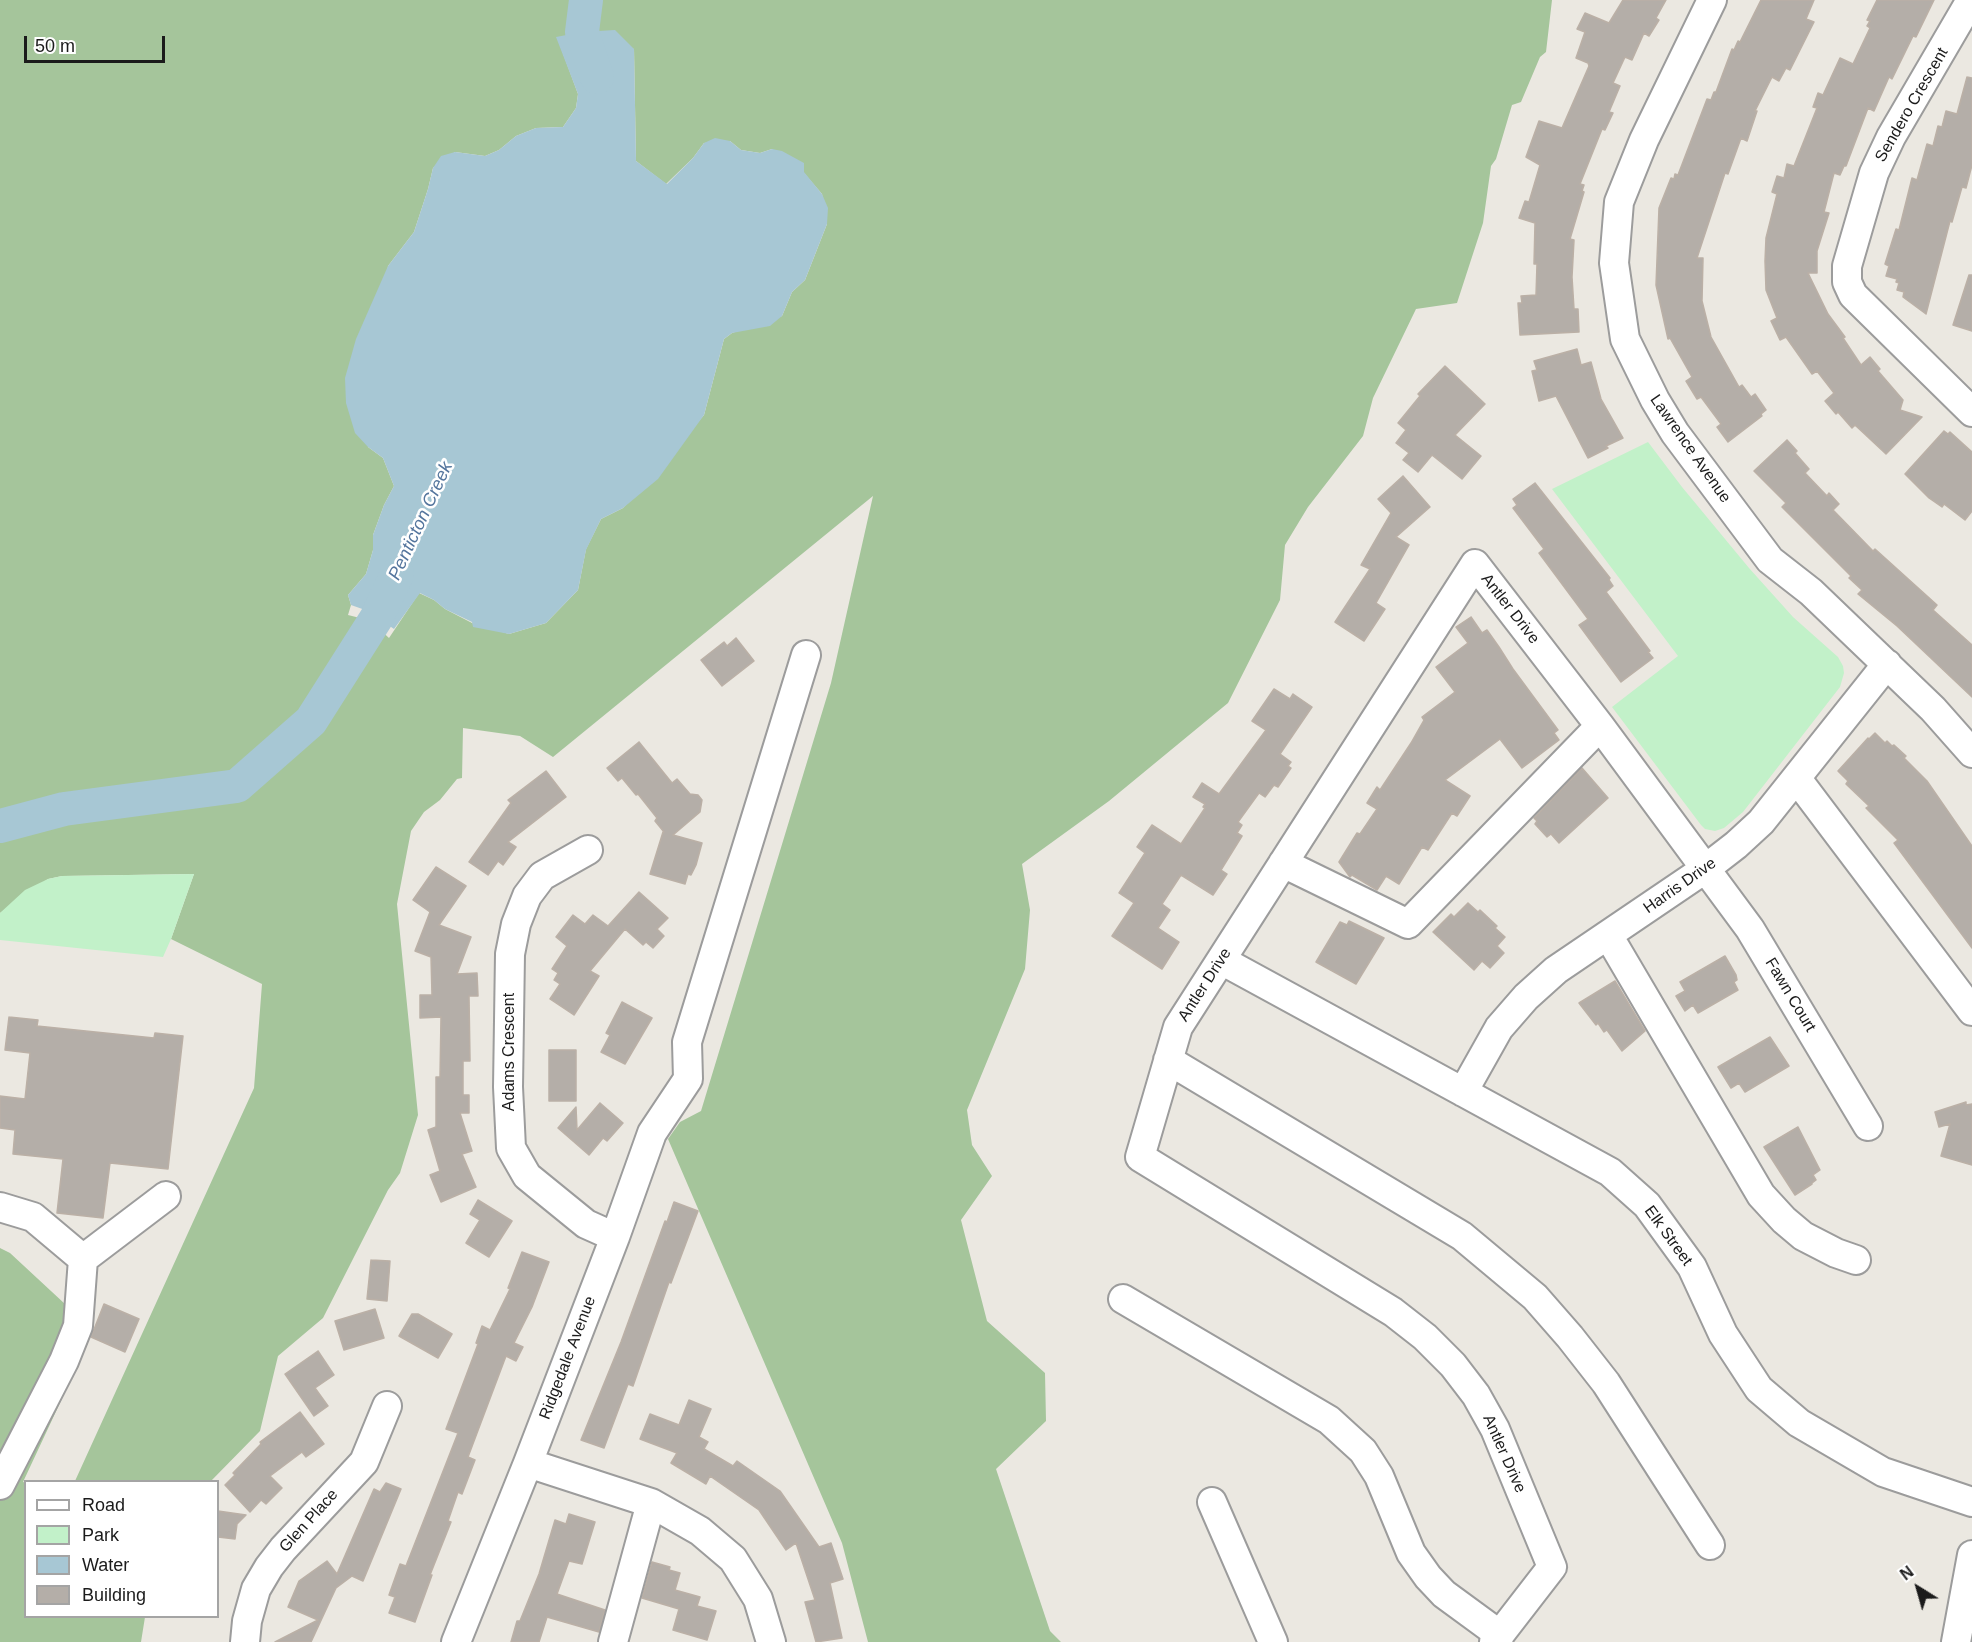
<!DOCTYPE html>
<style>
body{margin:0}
#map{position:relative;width:1972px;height:1642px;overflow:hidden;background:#ebe8e1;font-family:Arial,sans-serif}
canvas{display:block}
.legend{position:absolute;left:24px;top:1480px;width:195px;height:138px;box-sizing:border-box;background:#fff;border:2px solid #a4a4a4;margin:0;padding:8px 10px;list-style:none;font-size:18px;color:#1b1b1b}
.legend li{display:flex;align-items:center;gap:12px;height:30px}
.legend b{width:30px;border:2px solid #a4a4a4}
.north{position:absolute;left:1888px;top:1558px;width:60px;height:60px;-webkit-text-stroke:4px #fff;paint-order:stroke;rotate:323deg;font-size:16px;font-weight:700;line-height:24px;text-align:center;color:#1b1b1b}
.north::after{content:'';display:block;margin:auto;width:21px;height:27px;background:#1b1b1b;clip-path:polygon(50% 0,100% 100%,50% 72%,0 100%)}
.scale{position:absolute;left:24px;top:36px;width:141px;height:27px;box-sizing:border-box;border:3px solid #1b1b1b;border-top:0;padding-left:8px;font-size:18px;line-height:21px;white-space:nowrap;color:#1b1b1b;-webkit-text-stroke:4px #fff;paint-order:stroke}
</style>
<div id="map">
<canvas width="1972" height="1642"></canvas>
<ul class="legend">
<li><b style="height:8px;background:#fff"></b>Road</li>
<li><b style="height:16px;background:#c2f1c9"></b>Park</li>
<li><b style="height:16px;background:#a7c7d4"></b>Water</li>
<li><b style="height:16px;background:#b4aea8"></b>Building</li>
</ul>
<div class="north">N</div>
<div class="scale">50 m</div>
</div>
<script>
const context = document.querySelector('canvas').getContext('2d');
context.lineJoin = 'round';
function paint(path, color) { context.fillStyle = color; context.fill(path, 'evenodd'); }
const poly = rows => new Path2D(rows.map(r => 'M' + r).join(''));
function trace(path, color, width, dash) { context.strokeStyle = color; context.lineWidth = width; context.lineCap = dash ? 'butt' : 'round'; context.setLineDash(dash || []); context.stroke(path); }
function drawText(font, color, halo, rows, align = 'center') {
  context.font = font + ' Arial,sans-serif'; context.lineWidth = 5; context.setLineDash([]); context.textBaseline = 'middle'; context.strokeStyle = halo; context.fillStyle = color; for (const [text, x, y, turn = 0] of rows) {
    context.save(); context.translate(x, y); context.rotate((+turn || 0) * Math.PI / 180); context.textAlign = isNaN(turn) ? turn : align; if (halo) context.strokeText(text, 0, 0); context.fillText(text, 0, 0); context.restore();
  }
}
paint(poly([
 [0,0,1552,0,1546,52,1540,57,1521,102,1512,105,1496,159,1491,166,1483,223,1457,303,1416,309,1373,398,1363,436,1308,507,1285,545,1280,600,1228,703,1109,801,1022,864,1030,910,1025,969,967,1110,972,1145,992,1176,961,1220,987,1321,1045,1373,1046,1421,996,1469,1050,1631,1061,1642,868,1642,842,1543,668,1139,680,1122,701,1111,831,683,873,496,553,757,520,736,463,728,462,778,457,779,440,800,424,812,411,831,397,904,418,1115,400,1173,388,1190,323,1318,278,1356,260,1431,211,1481,75,1481,254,1088,262,984,171,939,194,874,62,876,48,879,0,913],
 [557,37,634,49,636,161,666,184,693,158,704,143,730,141,741,150,760,153,772,149,803,172,822,194,827,224,805,280,792,292,782,316,732,333,724,339,704,415,623,508,601,519,586,549,578,590,546,623,509,634,472,623,445,609,434,600,419,593,389,638,373,623,364,619,348,615,351,605,348,595,366,574,373,550,373,535,384,505,394,486,383,458,368,447,388,266,414,232,428,189,433,168,455,152,485,156,499,150,516,136,536,128,563,127,576,108,578,94],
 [0,1248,10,1253,65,1304,63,1317,88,1343,23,1482,26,1483,26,1616,145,1617,141,1642,0,1642]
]), '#a5c59b');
paint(poly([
 [1648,442,1682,487,1749,568,1793,617,1838,657,1843,666,1844,673,1840,687,1743,812,1724,828,1715,831,1705,829,1701,825,1612,707,1678,656,1552,489],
 [194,874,171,939,163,957,0,940,0,913,25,890,48,879,62,876]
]), '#c2f1c9');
paint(poly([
 [615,30,634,49,636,161,667,184,693,158,704,143,715,138,730,141,741,150,760,153,772,149,782,151,804,163,804,172,822,194,828,208,827,224,805,280,792,292,782,316,770,326,732,333,724,339,704,415,658,479,623,508,601,519,586,550,578,590,546,623,509,634,473,627,472,622,445,609,434,600,420,593,394,629,368,611,351,605,348,595,366,574,373,550,373,535,384,505,394,486,383,458,368,447,355,433,346,403,345,378,356,339,388,266,414,232,428,189,433,168,441,156,455,152,485,156,499,150,516,136,536,128,563,127,576,108,578,94,556,37,582,32]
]), '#a7c7d4');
trace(poly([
 [586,0,582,32,597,77],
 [0,826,64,809,237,786,311,721,377,617,397,574]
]), '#a7c7d4', 34);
const building = poly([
 [1623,0,1666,0,1656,18,1659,20,1649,36,1644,33,1632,60,1625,57,1613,83,1620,86,1609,112,1613,113,1605,130,1602,129,1580,184,1584,185,1582,191,1584,192,1570,239,1574,240,1572,277,1574,309,1578,309,1579,332,1520,335,1518,303,1522,303,1521,296,1536,295,1537,264,1534,264,1535,223,1519,218,1525,201,1529,202,1540,165,1526,157,1539,121,1562,128,1589,66,1588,63,1576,58,1585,32,1577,29,1585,13,1609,23,1623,0],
 [1761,0,1814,0,1806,19,1814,22,1790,70,1786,68,1779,81,1772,77,1755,111,1757,111,1747,141,1741,138,1728,174,1725,173,1697,258,1703,258,1702,301,1711,337,1739,387,1742,385,1751,397,1755,394,1766,410,1761,414,1762,416,1728,442,1717,427,1721,424,1701,397,1697,399,1686,381,1692,377,1670,338,1668,339,1656,285,1659,208,1671,178,1674,179,1675,174,1678,175,1707,99,1711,100,1714,92,1716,92,1732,49,1734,50,1738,41,1740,42,1761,0],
 [1877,0,1934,0,1916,37,1913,36,1892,79,1889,77,1874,111,1868,108,1846,166,1844,166,1840,175,1834,173,1824,212,1829,213,1817,251,1817,273,1808,273,1828,314,1845,337,1843,338,1861,365,1870,357,1880,369,1878,371,1903,400,1900,410,1922,417,1886,454,1855,425,1852,428,1838,412,1836,414,1825,401,1834,393,1817,371,1812,374,1786,337,1780,340,1771,321,1777,318,1766,290,1765,261,1766,238,1777,194,1772,192,1777,176,1784,178,1787,164,1794,166,1817,108,1813,107,1818,93,1823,95,1840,58,1853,64,1870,28,1867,26,1870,21,1867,20,1877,0],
 [1967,77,1972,78,1972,165,1966,188,1962,187,1952,222,1950,221,1926,314,1903,297,1904,292,1897,290,1899,283,1896,282,1897,279,1886,276,1889,266,1885,264,1896,229,1899,230,1912,178,1917,180,1927,144,1933,146,1938,126,1942,127,1946,111,1957,114,1967,77],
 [1969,275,1972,275,1972,331,1953,325,1969,275],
 [1577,349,1581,365,1591,362,1601,399,1623,438,1606,446,1608,448,1588,458,1556,396,1539,401,1532,371,1537,370,1534,361,1577,349],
 [1445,366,1485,404,1455,435,1481,456,1462,479,1432,455,1418,472,1403,460,1409,453,1396,443,1406,430,1398,423,1420,396,1418,394,1445,366],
 [1944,431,1948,434,1950,432,1972,452,1972,511,1965,520,1944,504,1942,507,1929,498,1905,474,1944,431],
 [1787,440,1797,451,1795,453,1809,469,1805,473,1827,496,1829,493,1839,504,1833,510,1873,551,1875,549,1937,605,1933,610,1972,645,1972,697,1897,626,1858,594,1862,590,1849,578,1851,576,1782,507,1786,503,1754,471,1787,440],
 [1403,476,1430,507,1396,537,1409,545,1376,603,1385,609,1364,641,1335,622,1370,569,1361,565,1391,513,1378,499,1403,476],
 [1535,483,1610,578,1609,580,1613,586,1606,592,1650,651,1648,652,1653,658,1621,682,1579,625,1588,619,1539,553,1544,549,1513,508,1517,505,1513,499,1535,483],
 [1471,617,1482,633,1487,630,1499,647,1513,669,1558,730,1554,733,1559,740,1522,768,1500,739,1445,780,1470,796,1457,816,1452,813,1428,850,1422,847,1399,884,1386,876,1377,890,1352,875,1350,877,1339,862,1357,833,1360,834,1377,809,1367,803,1377,787,1380,790,1411,743,1424,720,1422,717,1455,692,1436,667,1468,643,1456,627,1471,617],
 [736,638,754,661,722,686,701,660,724,642,727,646,736,638],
 [1274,689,1290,699,1293,694,1312,707,1280,754,1291,762,1288,766,1291,768,1278,787,1274,785,1265,797,1259,793,1238,822,1242,825,1237,833,1242,836,1221,870,1227,874,1213,895,1181,875,1162,904,1170,910,1158,928,1179,942,1162,969,1112,936,1134,903,1119,893,1145,853,1137,847,1152,825,1181,844,1205,808,1203,807,1205,804,1193,797,1202,783,1219,794,1266,730,1252,721,1274,689],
 [1875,733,1885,743,1887,741,1892,746,1894,745,1906,756,1904,758,1927,781,1972,846,1972,948,1894,843,1898,840,1866,808,1869,806,1846,784,1848,781,1838,771,1868,738,1869,739,1875,733],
 [639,742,672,783,677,779,690,794,698,795,702,800,700,812,673,835,702,843,696,865,691,875,688,874,685,884,650,874,663,832,664,832,655,821,657,818,638,794,636,795,622,778,618,781,607,768,639,742],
 [1582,768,1608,798,1559,843,1551,834,1547,837,1535,824,1537,821,1534,818,1582,768],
 [546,771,566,797,508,842,516,847,503,865,498,861,488,875,469,862,511,803,508,800,546,771],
 [436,867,466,886,439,925,471,937,457,974,477,973,478,996,469,996,470,1061,463,1061,463,1095,469,1095,469,1113,460,1113,472,1151,462,1154,476,1187,441,1202,430,1175,440,1171,428,1130,436,1127,436,1077,440,1077,441,1017,420,1018,420,995,432,995,431,957,415,951,430,912,413,900,436,867],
 [639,892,668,918,657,929,664,936,653,948,646,942,643,945,625,929,590,971,599,976,574,1015,550,999,560,984,554,980,558,973,552,969,567,946,556,937,573,915,585,924,593,915,608,926,639,892],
 [1468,903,1478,912,1480,910,1497,926,1495,928,1505,937,1497,946,1504,953,1490,968,1482,961,1474,970,1433,932,1451,914,1454,917,1468,903],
 [1349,921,1384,938,1356,984,1316,962,1340,922,1347,925,1349,921],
 [1725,956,1736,975,1737,980,1734,982,1738,990,1698,1013,1693,1005,1685,1011,1676,996,1685,991,1680,982,1725,956],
 [1615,981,1645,1031,1622,1051,1607,1030,1604,1032,1598,1023,1596,1025,1579,1003,1615,981],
 [622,1002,652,1018,625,1064,601,1052,610,1035,606,1033,622,1002],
 [9,1017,38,1020,37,1026,154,1038,155,1033,183,1036,168,1169,110,1163,103,1218,57,1213,63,1159,13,1154,15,1130,0,1128,0,1096,25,1099,30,1053,5,1050,9,1017],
 [1770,1037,1789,1066,1745,1092,1739,1083,1731,1088,1718,1067,1770,1037],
 [549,1050,576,1050,576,1101,549,1101,549,1050],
 [1966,1102,1966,1105,1972,1104,1972,1165,1941,1156,1950,1124,1939,1127,1935,1112,1966,1102],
 [600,1103,623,1123,607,1141,603,1138,589,1155,558,1128,576,1107,577,1130,600,1103],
 [1798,1127,1820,1170,1813,1175,1816,1180,1812,1183,1812,1184,1795,1195,1764,1147,1798,1127],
 [478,1200,512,1221,489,1257,466,1243,480,1220,470,1214,478,1200],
 [674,1202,698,1211,671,1283,669,1282,633,1386,628,1384,604,1448,581,1440,621,1342,665,1221,667,1222,674,1202],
 [522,1252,549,1262,532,1307,514,1343,523,1347,516,1361,506,1356,468,1457,475,1460,462,1494,458,1492,448,1521,451,1522,430,1575,432,1575,415,1622,389,1613,395,1597,389,1595,400,1564,406,1566,458,1433,446,1429,478,1344,476,1343,482,1326,490,1330,510,1289,508,1288,522,1252],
 [371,1260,390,1261,387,1301,367,1299,371,1260],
 [104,1304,139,1319,125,1352,91,1337,104,1304],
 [375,1309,384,1338,344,1350,335,1321,375,1309],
 [412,1314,418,1314,452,1334,438,1358,399,1336,412,1314],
 [318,1351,334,1375,315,1388,328,1406,314,1416,285,1374,318,1351],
 [689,1400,711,1409,699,1437,708,1442,704,1449,733,1466,737,1461,780,1491,819,1547,831,1543,843,1579,830,1583,842,1638,816,1642,805,1602,815,1600,796,1543,786,1550,759,1510,710,1476,706,1484,671,1463,677,1453,640,1439,650,1414,679,1425,689,1400],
 [300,1412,324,1444,306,1457,302,1452,270,1476,282,1488,266,1504,261,1500,250,1512,225,1485,235,1475,233,1473,261,1444,260,1442,300,1412],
 [386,1483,401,1489,363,1581,352,1576,336,1588,311,1642,275,1642,318,1620,288,1607,299,1581,327,1561,337,1574,374,1489,380,1492,386,1483],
 [218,1511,246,1515,237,1524,235,1539,218,1537,218,1511],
 [569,1514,595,1522,582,1564,569,1561,557,1594,605,1610,599,1632,547,1617,539,1642,511,1642,517,1621,520,1621,539,1574,555,1520,566,1524,569,1514],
 [652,1562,670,1567,669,1570,680,1573,675,1590,700,1597,697,1606,716,1611,707,1640,673,1630,679,1609,642,1598,652,1562]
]);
paint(building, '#b4aea8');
trace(building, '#bbb0a6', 1.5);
const minor = poly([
 [1712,0,1644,140,1619,202,1614,263,1625,339,1655,400,1675,433,1770,560,1811,592,1933,709,1972,753],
 [1971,0,1891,137,1874,173,1847,266,1847,282,1853,295,1972,412],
 [1797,779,1972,1011],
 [588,850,542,876,527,896,516,924,510,954,508,1087,511,1148,527,1176,586,1224,615,1237],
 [1283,863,1408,924,1600,726],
 [1608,935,1761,1195,1784,1220,1803,1236,1836,1253,1856,1260],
 [1221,960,1610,1172,1647,1205,1692,1267,1723,1334,1759,1389,1799,1423,1883,1472,1972,1502],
 [1168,1060,1462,1236,1535,1297,1570,1337,1606,1383,1710,1545],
 [1463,1092,1499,1028,1526,997,1556,970,1705,869,1736,845,1761,822,1887,664],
 [0,1207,33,1217,83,1259,78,1326,64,1361,0,1485],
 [83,1259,166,1196],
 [1123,1299,1329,1420,1363,1451,1379,1476,1411,1553,1428,1577,1444,1594,1500,1635],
 [528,1463,651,1503,700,1531,733,1559,758,1599,771,1642],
 [1212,1502,1273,1642],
 [245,1642,247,1621,256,1589,269,1567,283,1549,364,1462,387,1406],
 [456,1642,528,1463,615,1237,652,1133,688,1079,687,1042,806,655],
 [613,1642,651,1503],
 [1494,1642,1552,1567,1495,1429,1476,1395,1453,1365,1425,1337,1393,1312,1140,1157,1178,1027,1475,564,1600,726,1750,929,1868,1126],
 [1956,1642,1972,1555]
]);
trace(minor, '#9c9c9c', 32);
trace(minor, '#fff', 28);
drawText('16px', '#1b1b1b', '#fff', [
 ["Sendero Crescent",1912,105,-60],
 ["Lawrence Avenue",1690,449,55],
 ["Antler Drive",1510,609,52],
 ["Harris Drive",1680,886,-35],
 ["Antler Drive",1205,985,-57],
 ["Fawn Court",1790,995,59],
 ["Adams Crescent",510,1052,-90],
 ["Elk Street",1668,1236,54],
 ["Ridgedale Avenue",568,1358,-69],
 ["Antler Drive",1504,1454,66],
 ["Glen Place",309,1521,-48]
]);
drawText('italic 18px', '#54759d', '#fff', [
 ["Penticton Creek",421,521,-65]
]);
</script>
